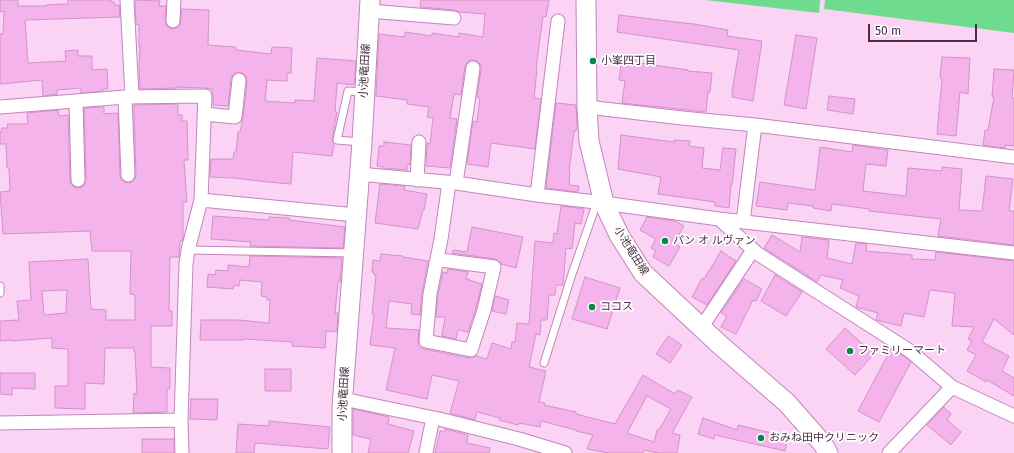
<!DOCTYPE html>
<meta charset="utf-8">
<style>
body{margin:0}
#map{position:relative;width:1014px;height:453px;overflow:hidden;background:#fbd3f5;font-family:"Fira Sans",sans-serif}
canvas{display:block}
.scale{position:absolute;left:868px;top:24px;width:109px;height:18px;box-sizing:border-box;border:2px solid #482e44;border-top:0;padding-left:5px;font-size:12px;line-height:14px;white-space:nowrap;color:#482e44;-webkit-text-stroke:3px #fff;paint-order:stroke}
</style>
<div id="map">
<canvas width="1014" height="453"></canvas>
<div class="scale">50 m</div>
</div>
<script>
const context = document.querySelector('canvas').getContext('2d');
context.lineJoin = 'round';
function paint(path, color) { context.fillStyle = color; context.fill(path, 'evenodd'); }
const poly = rows => new Path2D(rows.map(r => 'M' + r).join(''));
function trace(path, color, width, dash) { context.strokeStyle = color; context.lineWidth = width; context.lineCap = dash ? 'butt' : 'round'; context.setLineDash(dash || []); context.stroke(path); }
function drawText(font, color, halo, rows, align = 'center') {
  context.font = font + ' "Fira Sans","Noto Sans JP",sans-serif'; context.lineWidth = 3.5; context.setLineDash([]); context.textBaseline = 'middle'; context.strokeStyle = halo; context.fillStyle = color; for (const [text, x, y, turn = 0] of rows) {
    context.save(); context.translate(x, y); context.rotate((+turn || 0) * Math.PI / 180); context.textAlign = isNaN(turn) ? turn : align; if (halo) context.strokeText(text, 0, 0); context.fillText(text, 0, 0); context.restore();
  }
}
paint(poly([
 [705,0,820,0,819,13],
 [825,0,1014,0,1014,33,824,9]
]), '#6edb8f');
const building = poly([
 [0,0,18,0,18,6,46,6,46,5,68,4,68,0,111,0,111,2,114,2,115,5,119,5,120,17,25,20,28,63,66,61,65,51,78,50,78,56,92,56,92,70,107,69,108,89,102,89,103,91,81,93,81,88,57,90,57,94,43,96,42,80,0,84,0,34,3,34,4,11,0,12,0,0],
 [136,0,160,1,159,6,166,6,165,21,166,24,168,27,172,29,177,28,180,25,182,9,209,10,208,45,236,47,236,50,271,54,272,47,292,48,291,73,287,73,287,81,267,80,265,101,295,103,295,100,314,101,317,58,356,61,354,85,337,83,335,112,337,112,332,139,334,144,332,156,293,152,291,184,268,182,233,178,210,177,211,159,233,159,234,152,236,152,238,132,240,132,243,118,247,81,246,77,244,74,240,72,236,73,232,76,231,79,228,106,213,105,213,96,212,89,205,88,177,87,177,88,140,89,139,67,140,47,139,47,139,25,136,24,135,5,136,0],
 [421,0,549,0,546,17,543,16,536,69,537,69,534,98,541,99,535,149,491,143,488,167,467,164,473,121,477,122,480,98,477,97,481,69,481,65,478,62,475,60,470,60,467,63,465,66,461,95,454,94,450,118,457,119,450,168,426,166,427,143,430,144,433,118,427,117,429,107,407,104,407,100,376,96,379,34,404,37,405,32,432,36,432,33,459,37,459,33,483,37,485,14,459,12,455,10,420,7,421,0],
 [619,15,675,22,694,24,728,30,727,36,762,41,753,101,732,97,732,92,739,50,617,32,619,15],
 [796,35,817,38,806,109,784,105,796,35],
 [942,57,970,58,968,94,960,92,956,136,937,134,942,79,940,78,942,57],
 [622,58,641,61,640,63,688,70,688,71,712,73,710,92,708,92,706,112,622,103,625,81,619,80,622,58],
 [994,69,1014,70,1012,98,1014,98,1014,146,1005,145,1005,148,983,145,985,130,988,130,994,97,992,97,994,69],
 [829,96,855,99,853,114,827,110,829,96],
 [556,103,576,105,577,125,576,131,574,131,569,172,570,172,569,185,579,186,578,192,546,188,556,103],
 [178,104,178,115,182,115,182,121,187,121,188,160,184,160,187,202,183,202,183,237,182,241,180,241,179,257,170,257,169,311,172,311,172,326,151,326,151,367,170,368,170,389,167,389,167,412,133,413,134,393,137,394,135,352,134,352,134,348,105,348,104,384,85,383,85,409,55,408,55,386,68,386,68,349,52,348,52,338,12,341,12,340,0,341,0,321,19,320,17,301,31,300,29,262,88,259,91,309,106,310,106,320,135,320,135,295,130,294,131,251,92,251,90,231,3,234,0,192,10,191,9,168,7,168,6,144,0,144,0,132,1,132,2,128,8,128,7,124,28,124,27,113,58,110,59,116,68,115,70,180,71,184,74,187,79,188,82,187,85,184,86,180,84,108,104,107,104,114,118,113,120,176,121,179,124,182,129,183,132,182,135,179,136,175,134,113,134,105,178,104],
 [67,290,66,313,44,315,42,291,67,290],
 [621,135,674,142,674,140,690,141,689,146,704,148,702,168,720,170,723,148,736,149,732,185,731,185,729,208,715,206,715,202,658,194,661,177,618,169,621,135],
 [384,142,411,145,410,165,407,164,407,170,383,168,383,167,377,166,379,146,384,146,384,142],
 [853,145,888,150,886,166,866,164,863,191,906,196,908,168,942,171,942,167,962,169,959,210,982,211,986,176,1013,179,1009,211,1014,211,1014,245,938,236,941,219,869,211,869,209,832,204,831,211,813,208,813,206,788,203,787,210,756,206,760,182,815,190,820,147,852,152,853,145],
 [380,184,405,186,404,190,427,194,424,210,423,210,418,229,375,223,380,184],
 [561,206,584,209,581,224,575,223,572,249,566,248,563,285,556,285,555,295,549,295,547,320,541,320,540,335,536,334,529,367,546,371,539,402,545,403,544,405,576,412,576,414,615,424,643,375,675,394,678,390,692,397,672,433,680,435,677,453,658,453,644,450,643,453,609,453,587,449,593,435,576,431,576,430,541,421,540,427,519,423,518,425,499,420,500,418,477,412,475,420,450,413,459,381,432,375,427,399,386,390,395,348,370,345,374,314,372,314,376,275,374,275,374,272,372,272,373,260,380,261,381,254,403,256,403,257,428,261,422,293,420,315,411,314,412,304,389,301,386,328,419,330,418,346,424,349,469,358,476,356,487,359,492,343,511,349,512,342,515,342,517,323,529,324,535,241,553,243,554,233,557,234,561,206],
 [647,396,671,409,659,430,657,430,654,442,627,433,647,396],
 [213,216,269,220,269,217,289,218,289,220,345,227,343,248,250,246,251,242,211,239,213,216],
 [647,217,675,221,684,226,674,243,680,247,669,266,653,257,656,251,651,248,656,239,640,230,647,217],
 [472,227,523,237,516,268,501,264,499,261,495,259,452,253,453,250,467,252,472,227],
 [772,235,800,252,802,237,829,240,827,258,852,264,856,243,867,244,866,251,912,255,912,259,935,260,936,252,1014,261,1014,335,994,319,982,342,1009,356,1002,371,1014,378,1014,396,987,380,986,382,967,371,976,355,967,350,972,341,968,339,974,327,952,326,955,293,930,290,924,317,904,313,901,326,876,320,878,313,856,307,859,296,840,288,843,280,821,275,817,282,764,248,772,235],
 [721,251,736,261,707,305,692,297,702,278,704,279,721,251],
 [250,256,342,258,340,282,338,282,335,313,338,313,337,332,326,331,325,348,292,346,292,342,243,339,243,340,200,340,201,320,239,320,269,323,270,300,267,300,267,297,261,296,262,282,240,280,239,286,234,285,233,289,207,287,208,274,215,275,216,270,228,271,228,265,249,267,250,256],
 [448,269,468,272,466,279,469,279,469,280,482,284,476,308,468,332,458,330,456,339,442,336,445,317,436,317,438,295,443,272,447,273,448,269],
 [775,275,802,292,786,316,761,301,775,275],
 [585,277,620,288,607,329,572,319,585,277],
 [744,279,762,289,756,301,753,300,736,334,721,327,727,316,721,313,744,279],
 [495,296,509,300,506,314,492,311,495,296],
 [845,328,874,354,855,375,826,349,845,328],
 [668,336,682,345,670,363,656,354,668,336],
 [891,349,905,357,911,362,879,422,858,411,891,349],
 [265,369,291,369,291,391,265,391,265,369],
 [0,373,35,373,35,389,12,388,12,395,0,394,0,373],
 [191,399,218,399,217,420,190,419,191,399],
 [944,407,951,414,947,420,961,432,951,445,927,425,944,407],
 [353,409,389,417,388,424,414,431,408,453,368,453,371,439,353,435,353,409],
 [703,418,737,430,738,425,788,437,785,451,715,435,714,439,698,434,703,418],
 [269,421,330,427,328,449,255,443,254,453,236,453,238,424,269,426,269,421],
 [445,429,468,435,467,443,490,448,489,453,435,453,440,431,444,432,445,429],
 [142,439,174,439,174,453,142,453,142,439]
]);
paint(building, '#f4b3eb');
trace(building, '#d292c9', 1);
const service = poly([
 [361,142,337,140,348,91,363,92],
 [188,250,353,253],
 [0,286,0,293],
 [544,363,572,274,597,202]
]);
const minor = poly([
 [127,0,132,96],
 [369,11,454,18],
 [173,21,174,0],
 [125,97,128,175],
 [76,101,78,180],
 [0,107,125,97,205,96,201,200,188,250,186,264,181,420],
 [587,107,682,118,755,125,1014,157],
 [204,114,235,117,239,80],
 [359,174,456,183,537,195,604,203,719,219,1014,253],
 [417,180,419,142],
 [456,183,473,68],
 [537,195,558,21],
 [201,200,356,215],
 [719,219,758,254,910,351,952,387,1014,416],
 [743,222,755,125],
 [436,263,441,260,494,267,484,310,471,350,426,341,430,294,441,239,449,183],
 [701,328,753,250],
 [343,399,439,419,519,439,565,453],
 [0,423,181,420,182,453],
 [426,452,433,418],
 [889,453,952,387]
]);
const secondary = poly([
 [586,0,587,107,589,141,604,203,619,235,643,273,719,344,787,403,823,444,828,453],
 [342,453,342,407,362,142,370,0]
]);
trace(service, '#c485bb', 9);
trace(minor, '#c485bb', 15);
trace(secondary, '#c485bb', 21);
trace(service, '#fff', 7);
trace(minor, '#fff', 13);
trace(secondary, '#fff', 19);
for (const [x, y, r, color] of [
 [593,61,4,"#088844"],
 [665,241,4,"#088844"],
 [592,307,4,"#088844"],
 [850,351,4,"#088844"],
 [761,438,4,"#088844"]
]) { const dot = new Path2D(); dot.arc(x, y, r, 0, 2 * Math.PI); context.fillStyle = color; context.fill(dot); trace(dot, '#fff', 1.5); }
drawText('11px', '#482e44', '#fff', [
 ["小峯四丁目",601,61],
 ["パン オ ルヴァン",673,241],
 ["ココス",600,307],
 ["ファミリーマート",858,351],
 ["おみね田中クリニック",769,438]
], 'left');
drawText('11px', '#482e44', '#fff', [
 ["小池竜田線",365,71,-87],
 ["小池竜田線",631,251,58],
 ["小池竜田線",344,394,-87]
]);
</script>
